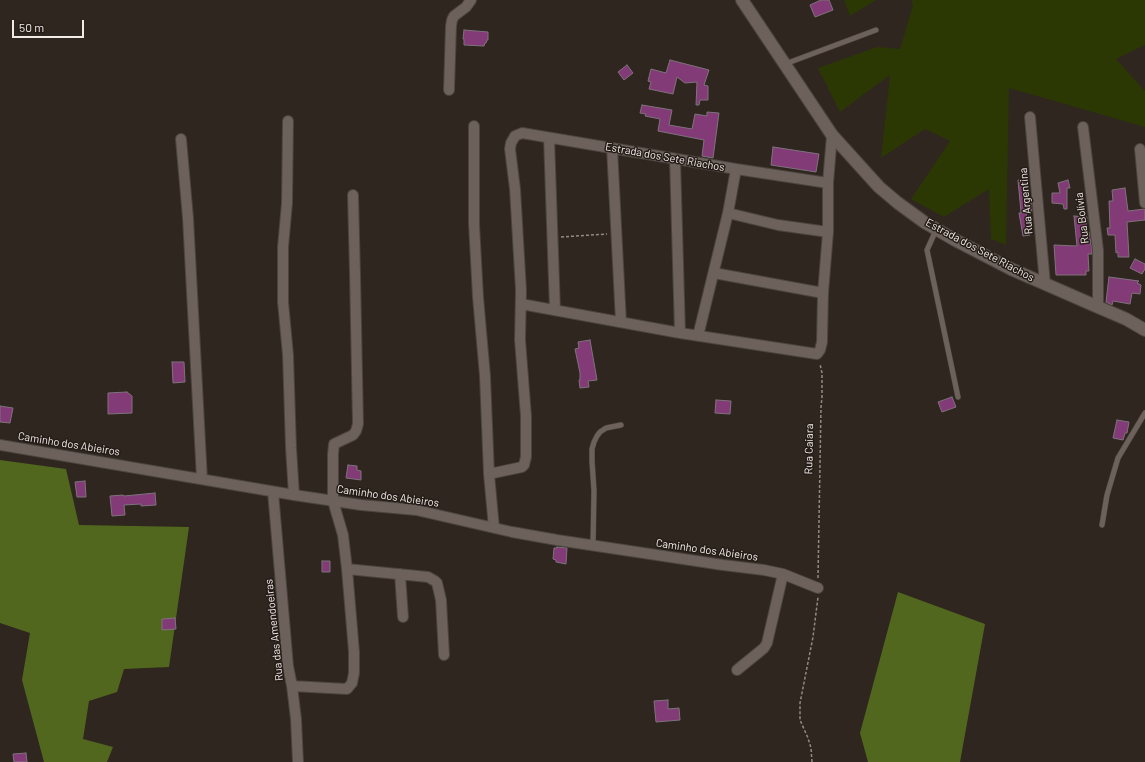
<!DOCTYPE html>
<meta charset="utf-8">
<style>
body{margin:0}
#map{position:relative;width:1145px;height:762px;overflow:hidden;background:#2f2620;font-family:Barlow,sans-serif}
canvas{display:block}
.scale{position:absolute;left:12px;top:20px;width:72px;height:18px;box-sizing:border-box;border:2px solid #f1ebe8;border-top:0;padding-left:5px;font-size:12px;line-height:14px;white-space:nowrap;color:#f1ebe8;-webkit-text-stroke:3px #251c17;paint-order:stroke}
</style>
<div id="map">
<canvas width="1145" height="762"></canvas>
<div class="scale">50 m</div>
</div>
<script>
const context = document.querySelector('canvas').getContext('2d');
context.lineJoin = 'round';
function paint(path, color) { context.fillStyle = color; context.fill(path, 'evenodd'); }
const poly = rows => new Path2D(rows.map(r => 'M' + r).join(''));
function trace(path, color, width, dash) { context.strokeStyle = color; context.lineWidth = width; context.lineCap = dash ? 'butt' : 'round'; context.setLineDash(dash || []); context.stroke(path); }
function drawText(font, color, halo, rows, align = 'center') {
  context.font = font + ' Barlow,sans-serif'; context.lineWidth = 3; context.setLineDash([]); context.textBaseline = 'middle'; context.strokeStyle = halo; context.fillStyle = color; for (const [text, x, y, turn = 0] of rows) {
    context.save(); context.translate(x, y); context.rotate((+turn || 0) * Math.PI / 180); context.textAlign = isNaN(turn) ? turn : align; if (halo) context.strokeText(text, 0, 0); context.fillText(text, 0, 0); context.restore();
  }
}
paint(poly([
 [844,0,876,0,850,16],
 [911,0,1145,0,1145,45,1116,59,1145,91,1145,127,1009,88,1006,245,991,239,989,189,944,217,911,199,950,141,925,129,881,158,890,75,840,112,818,68,877,47,900,49,913,5]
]), '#2b3804');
paint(poly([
 [0,460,66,469,79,525,189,527,169,667,124,669,117,692,89,701,83,739,113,747,107,762,44,762,22,680,30,633,0,623],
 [898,592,985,624,960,762,868,762,860,733]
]), '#52671e');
const building = poly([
 [821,0,829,0,833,10,815,17,810,5,821,0],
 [464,30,488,32,488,40,487,40,486,43,485,43,484,46,464,45,464,39,463,39,464,30],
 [670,60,709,70,704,85,708,86,708,100,700,100,699,105,696,105,697,82,685,83,677,77,673,94,649,89,651,82,648,81,651,69,666,73,670,60],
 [627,65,633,73,624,80,618,72,627,65],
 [642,105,672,110,669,125,692,129,695,114,707,116,707,112,719,113,713,158,702,156,704,140,658,131,660,119,645,116,646,114,640,113,642,105],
 [773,147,819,154,816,172,771,165,773,147],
 [1025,179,1027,201,1031,201,1032,211,1021,212,1018,180,1025,179],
 [1068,180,1070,188,1067,188,1067,209,1064,209,1063,204,1052,203,1052,193,1060,193,1058,183,1068,180],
 [1125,188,1128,211,1145,209,1145,220,1127,222,1129,257,1118,257,1118,252,1116,253,1115,235,1108,235,1107,228,1110,228,1109,201,1113,201,1112,190,1125,188],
 [1026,212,1030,235,1023,236,1019,213,1026,212],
 [1074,216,1087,217,1086,232,1089,232,1092,250,1092,254,1088,254,1089,271,1086,271,1086,275,1056,275,1054,245,1077,246,1074,216],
 [1135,259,1145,264,1145,269,1142,274,1130,268,1135,259],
 [1109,277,1139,281,1137,283,1141,285,1140,294,1132,293,1130,304,1113,301,1112,305,1106,302,1109,277],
 [590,340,597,380,588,381,589,387,580,388,579,380,580,380,580,373,575,349,579,348,578,342,590,340],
 [172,362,184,362,185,382,173,383,172,362],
 [127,392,132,396,132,413,108,414,108,393,127,392],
 [952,397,956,407,942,412,938,402,952,397],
 [716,400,731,401,730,414,715,413,716,400],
 [0,406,13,408,10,423,0,422,0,406],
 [1117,420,1129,422,1127,433,1125,433,1123,440,1113,438,1117,420],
 [348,465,357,466,357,470,361,471,361,480,346,478,348,465],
 [85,481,86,497,77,497,75,482,85,481],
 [155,493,156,505,141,506,141,504,124,505,125,515,112,516,110,496,123,495,124,496,155,493],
 [557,547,567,548,566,564,556,562,556,560,553,559,554,548,557,548,557,547],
 [322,561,330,561,330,572,322,572,322,561],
 [175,618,176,629,162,630,162,619,175,618],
 [668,700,668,709,679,708,680,720,656,722,654,701,668,700],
 [26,753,27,762,14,762,13,754,26,753]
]);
paint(building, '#833b77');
trace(building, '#7e737b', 1);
const lane = poly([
 [785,64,876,30],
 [936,230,927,250,958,397],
 [1102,525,1107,495,1118,458,1145,413],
 [593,545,594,491,592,461,592,449,594,442,597,436,600,432,606,428,621,425]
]);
const street = poly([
 [449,90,451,26,452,20,454,16,466,7,471,0],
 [1030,117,1045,284],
 [288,121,287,203,283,247,283,302,288,355,291,448,294,495],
 [474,126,474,224,478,297,485,376,489,474,494,528],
 [1083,127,1098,250,1098,307],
 [549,138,555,310],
 [181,139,188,218,202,479],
 [612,148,621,322],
 [1140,149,1145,203],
 [675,159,680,333],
 [728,213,778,225,828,232],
 [714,273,823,293],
 [521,304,680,333,817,354,820,350,822,342,823,293,828,232,828,183,832,135],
 [698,336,728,213,736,169],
 [0,445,294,495,361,505,416,510,512,532,557,540,723,565,764,570,783,574,818,588],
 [489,474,522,467,524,465,526,457,526,416,520,340,521,290,515,189,510,149,511,143,515,136,522,133,736,169,828,183],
 [273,492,288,666,292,686,347,689,352,683,354,673,354,652,347,569,343,535,333,501,333,454,334,444,353,435,356,431,358,424,355,274,353,195],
 [347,569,428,577,435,581,437,583,441,600,444,655],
 [400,574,403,617],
 [737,670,764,648,767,643,783,574],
 [292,686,296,719,298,762]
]);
const secondary = poly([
 [742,0,832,135,879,187,898,203,924,222,955,240,1011,269,1098,307,1126,319,1145,330]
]);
trace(lane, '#4b443f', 6);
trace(street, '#4b443f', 12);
trace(secondary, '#4b443f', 14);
trace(poly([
 [561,237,607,234],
 [818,578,821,407,822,397,822,373,820,364],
 [812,762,811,748,808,738,800,720,800,703,813,637,818,597]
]), '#928a86', 1.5, [3, 2]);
trace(lane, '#6c615b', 5);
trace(street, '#6c615b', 10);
trace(secondary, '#6c615b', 12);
drawText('11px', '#f1ebe8', '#251c17', [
 ["Estrada dos Sete Riachos",665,157,10],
 ["Rua Argentina",1026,201,-95],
 ["Rua Bolívia",1082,218,-97],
 ["Estrada dos Sete Riachos",980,250,28],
 ["Caminho dos Abieiros",69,444,9],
 ["Rua Caiara",809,449,-89],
 ["Caminho dos Abieiros",388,496,8],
 ["Caminho dos Abieiros",707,550,8],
 ["Rua das Amendoeiras",274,630,-96]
]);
</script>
